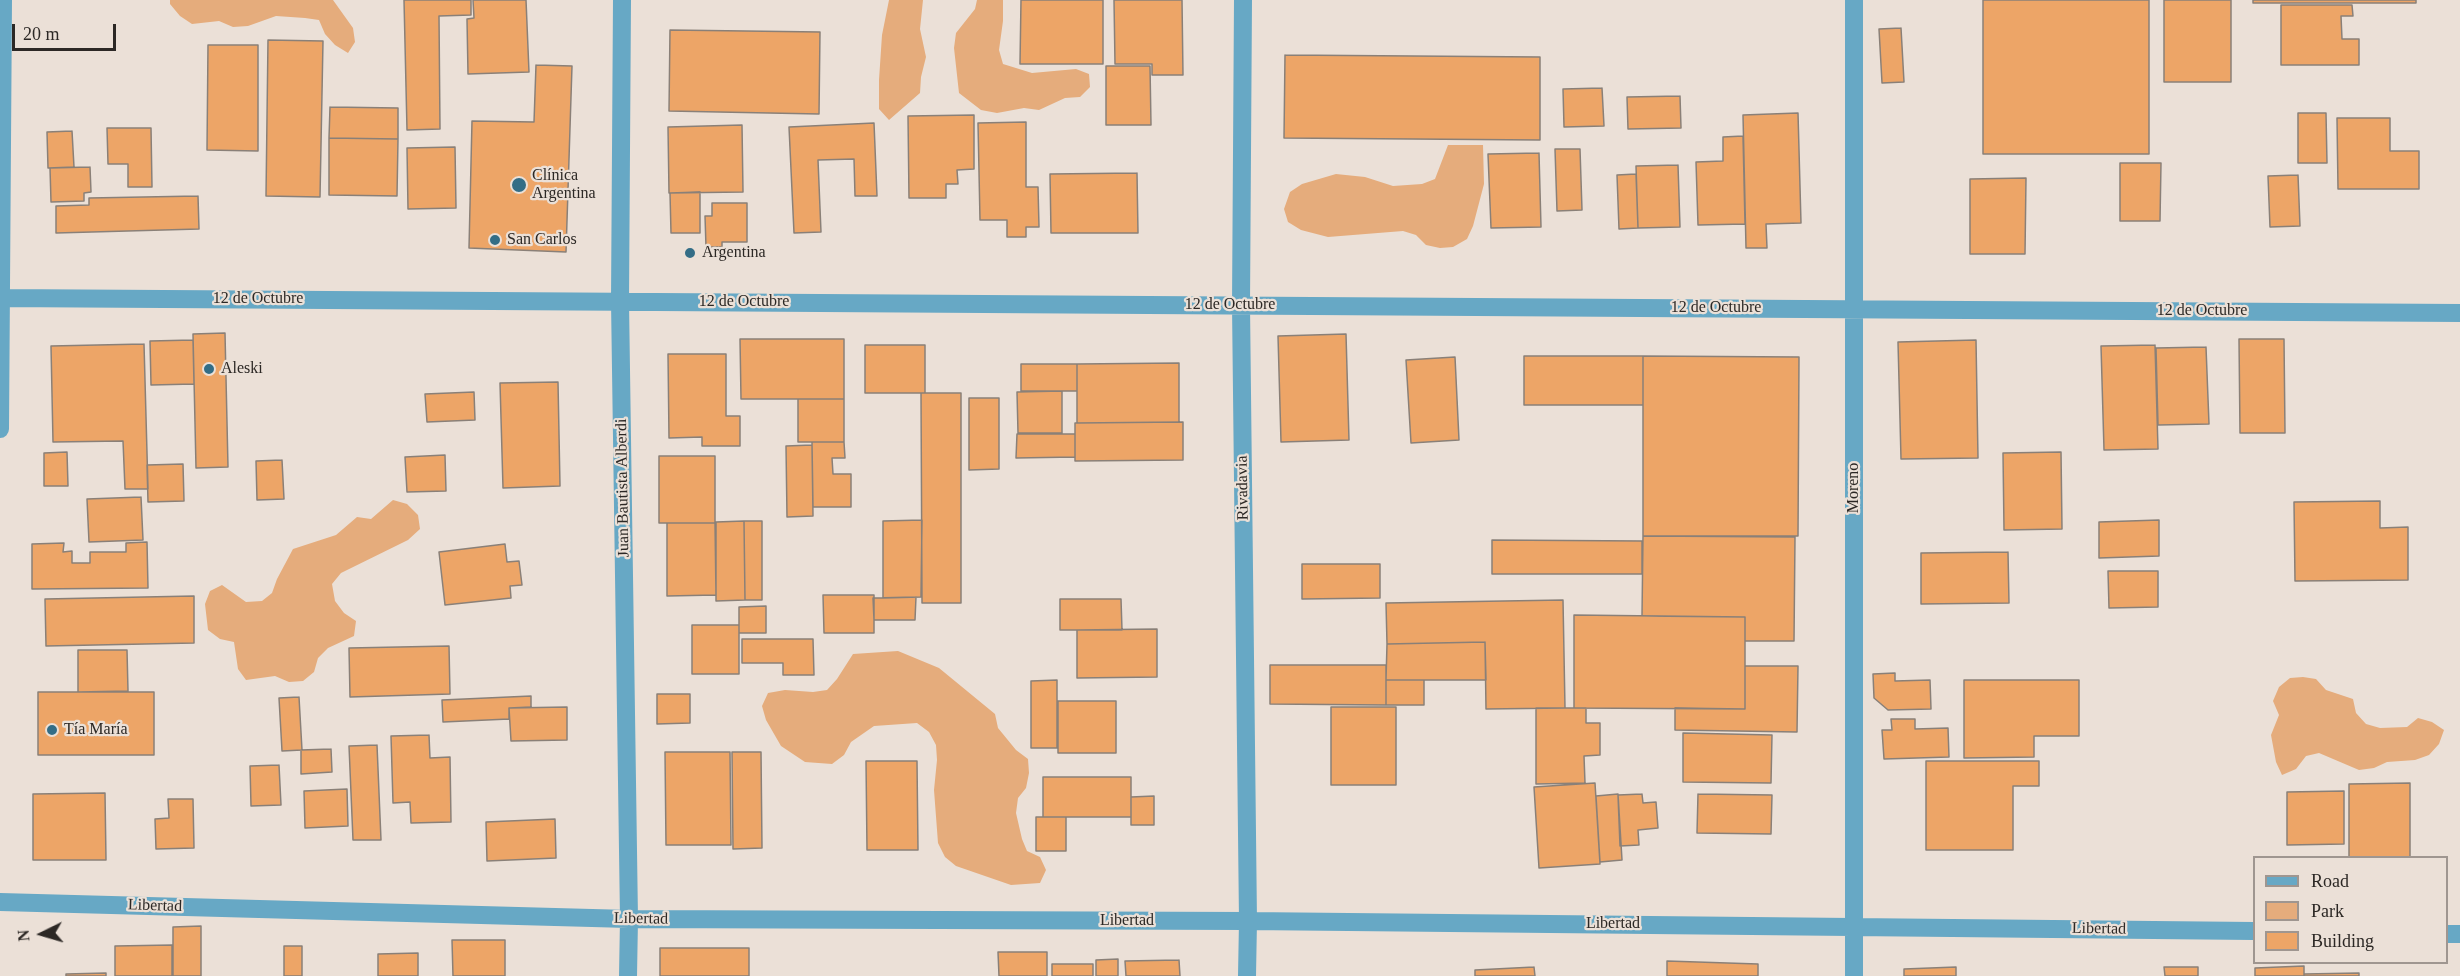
<!DOCTYPE html>
<meta charset="utf-8">
<style>
body{margin:0}
#map{position:relative;width:2460px;height:976px;overflow:hidden;background:#ebe0d7;font-family:"Times New Roman",serif}
canvas{display:block}
.legend{position:absolute;left:2253px;top:856px;width:195px;height:108px;box-sizing:border-box;background:#ebe0d7;border:2px solid #9f9690;margin:0;padding:8px 10px;list-style:none;font-size:18px;color:#2c2825}
.legend li{display:flex;align-items:center;gap:12px;height:30px}
.legend b{width:30px;border:2px solid #9f9690}
.north{position:absolute;left:12px;top:904px;width:60px;height:60px;-webkit-text-stroke:4px #ebe0d7;paint-order:stroke;rotate:265deg;font-size:16px;font-weight:700;line-height:24px;text-align:center;color:#2c2825}
.north::after{content:'';display:block;margin:auto;width:21px;height:27px;background:#2c2825;clip-path:polygon(50% 0,100% 100%,50% 72%,0 100%)}
.scale{position:absolute;left:12px;top:24px;width:104px;height:27px;box-sizing:border-box;border:3px solid #2c2825;border-top:0;padding-left:8px;font-size:18px;line-height:21px;white-space:nowrap;color:#2c2825;-webkit-text-stroke:4px #ebe0d7;paint-order:stroke}
</style>
<div id="map">
<canvas width="2460" height="976"></canvas>
<ul class="legend">
<li><b style="height:8px;background:#67a8c5"></b>Road</li>
<li><b style="height:16px;background:#e5ac7c"></b>Park</li>
<li><b style="height:16px;background:#eda567"></b>Building</li>
</ul>
<div class="north">N</div>
<div class="scale">20 m</div>
</div>
<script>
const context = document.querySelector('canvas').getContext('2d');
context.lineJoin = 'round';
function paint(path, color) { context.fillStyle = color; context.fill(path, 'evenodd'); }
const poly = rows => new Path2D(rows.map(r => 'M' + r).join(''));
function trace(path, color, width, dash) { context.strokeStyle = color; context.lineWidth = width; context.lineCap = dash ? 'butt' : 'round'; context.setLineDash(dash || []); context.stroke(path); }
function drawText(font, color, halo, rows, align = 'center') {
  context.font = font + ' "Times New Roman",serif'; context.lineWidth = 4.5; context.setLineDash([]); context.textBaseline = 'middle'; context.strokeStyle = halo; context.fillStyle = color; for (const [text, x, y, turn = 0] of rows) {
    context.save(); context.translate(x, y); context.rotate((+turn || 0) * Math.PI / 180); context.textAlign = isNaN(turn) ? turn : align; if (halo) context.strokeText(text, 0, 0); context.fillText(text, 0, 0); context.restore();
  }
}
paint(poly([
 [170,0,333,0,353,28,355,42,348,53,335,45,325,34,319,20,305,18,276,16,248,26,233,27,219,21,192,24,180,16,170,4],
 [889,0,923,0,920,29,926,57,921,77,920,93,889,120,879,109,879,80,882,35],
 [977,0,1003,0,1003,21,999,50,1003,64,1032,73,1076,69,1089,74,1090,87,1080,97,1065,98,1039,110,1024,108,997,113,981,110,959,93,954,48,956,33,975,9],
 [1448,145,1483,145,1484,184,1473,226,1467,239,1453,247,1440,248,1426,245,1416,235,1403,231,1328,237,1301,230,1288,222,1284,209,1290,192,1302,184,1336,174,1365,177,1393,186,1422,184,1435,179],
 [393,500,407,504,418,515,420,529,408,540,341,573,332,584,335,601,344,613,356,621,354,636,328,648,318,658,314,672,303,681,289,682,275,676,246,680,238,669,234,642,220,639,208,630,205,604,210,591,222,585,246,602,262,601,272,593,277,579,293,549,336,535,357,517,371,519],
 [898,651,939,668,995,714,998,728,1016,750,1028,759,1029,773,1026,788,1018,798,1016,813,1022,839,1027,851,1040,857,1046,870,1040,883,1011,885,956,866,945,857,938,843,934,790,937,760,936,745,929,732,917,723,874,726,851,742,844,755,832,764,805,762,781,746,766,720,762,706,768,693,785,690,813,692,827,690,837,679,853,654],
 [2303,677,2316,679,2326,690,2353,699,2356,713,2366,724,2380,728,2407,727,2418,718,2432,722,2444,730,2439,744,2429,755,2415,760,2387,762,2374,768,2359,770,2319,753,2306,756,2296,769,2282,775,2276,762,2271,735,2279,715,2273,701,2279,687,2290,678]
]), '#e5ac7c');
const building = poly([
 [404,0,471,0,471,15,439,16,440,129,407,130,404,0],
 [473,0,526,0,529,72,468,74,467,19,474,18,473,0],
 [1021,0,1103,0,1103,64,1020,64,1021,0],
 [1114,0,1182,0,1183,75,1152,75,1152,64,1115,64,1114,0],
 [1983,0,2149,0,2149,154,1983,154,1983,0],
 [2164,0,2231,0,2231,82,2164,82,2164,0],
 [2253,0,2416,0,2416,3,2253,3,2253,0],
 [2281,5,2352,5,2353,16,2341,16,2342,39,2359,39,2359,65,2281,65,2281,5],
 [1901,28,1904,82,1882,83,1879,29,1901,28],
 [670,30,820,32,819,114,669,111,670,30],
 [268,40,323,41,320,197,266,196,268,40],
 [208,45,258,45,258,151,207,150,208,45],
 [1285,55,1540,57,1540,140,1284,138,1285,55],
 [536,65,572,66,566,252,469,248,472,121,534,122,536,65],
 [1106,66,1150,66,1151,125,1106,125,1106,66],
 [1602,88,1604,126,1564,127,1563,89,1602,88],
 [1680,96,1681,128,1628,129,1627,97,1680,96],
 [330,107,398,108,398,139,329,138,330,107],
 [1798,113,1801,223,1766,224,1767,248,1746,248,1743,115,1798,113],
 [2298,113,2326,113,2327,163,2298,163,2298,113],
 [974,115,974,169,957,170,958,184,946,184,946,198,909,198,908,116,974,115],
 [2337,118,2390,118,2390,151,2419,151,2419,189,2338,189,2337,118],
 [1026,122,1026,187,1038,187,1039,227,1026,227,1026,237,1007,237,1007,220,980,220,978,123,1026,122],
 [874,123,877,196,855,196,854,159,818,160,821,232,794,233,789,127,874,123],
 [742,125,743,192,669,193,668,127,742,125],
 [107,128,151,128,152,187,128,187,128,164,108,164,107,128],
 [72,131,74,167,48,168,47,132,72,131],
 [1743,136,1745,224,1698,225,1696,162,1723,161,1723,137,1743,136],
 [329,138,398,139,397,196,329,195,329,138],
 [455,147,456,208,408,209,407,148,455,147],
 [1555,149,1580,149,1582,210,1557,211,1555,149],
 [1539,153,1541,227,1491,228,1488,154,1539,153],
 [2120,163,2161,163,2160,221,2120,221,2120,163],
 [1678,165,1680,227,1638,228,1636,166,1678,165],
 [90,167,91,192,84,193,84,201,51,202,50,168,90,167],
 [1137,173,1138,233,1051,233,1050,174,1137,173],
 [1636,174,1638,228,1619,229,1617,175,1636,174],
 [2298,175,2300,226,2270,227,2268,176,2298,175],
 [2026,178,2025,254,1970,254,1970,179,2026,178],
 [700,192,700,233,671,233,670,193,700,192],
 [198,196,199,229,56,233,56,206,89,205,89,198,198,196],
 [712,203,747,203,747,242,722,242,722,247,706,247,705,216,712,216,712,203],
 [225,333,228,467,196,468,193,334,225,333],
 [1346,334,1349,440,1281,442,1278,336,1346,334],
 [740,339,844,339,844,399,741,399,740,339],
 [2239,339,2284,339,2285,433,2240,433,2239,339],
 [193,340,194,384,151,385,150,341,193,340],
 [1976,340,1978,458,1901,459,1898,342,1976,340],
 [144,344,148,489,125,489,123,441,53,442,51,346,144,344],
 [865,345,925,345,925,393,865,393,865,345],
 [2155,345,2158,449,2104,450,2101,346,2155,345],
 [2206,347,2209,424,2158,425,2156,348,2206,347],
 [668,354,726,354,726,416,740,416,740,446,702,446,702,437,669,438,668,354],
 [1524,356,1643,356,1643,405,1524,405,1524,356],
 [1643,356,1799,357,1798,536,1643,536,1643,356],
 [1455,357,1459,440,1411,443,1406,360,1455,357],
 [1179,363,1179,422,1077,423,1077,364,1179,363],
 [1021,364,1077,364,1077,391,1021,391,1021,364],
 [558,382,560,486,503,488,500,383,558,382],
 [1062,391,1062,433,1018,433,1017,392,1062,391],
 [474,392,475,420,427,422,425,394,474,392],
 [921,393,961,393,961,603,922,603,921,393],
 [969,398,999,398,999,469,969,470,969,398],
 [798,399,844,399,844,442,798,442,798,399],
 [1183,422,1183,460,1075,461,1075,423,1183,422],
 [1017,434,1075,434,1075,457,1016,458,1017,434],
 [812,442,844,442,845,458,832,458,833,474,851,474,851,507,813,507,812,442],
 [812,445,813,516,787,517,786,446,812,445],
 [67,452,68,486,44,486,44,453,67,452],
 [2061,452,2062,529,2004,530,2003,453,2061,452],
 [445,455,446,491,407,492,405,457,445,455],
 [659,456,715,456,715,523,659,523,659,456],
 [282,460,284,499,257,500,256,461,282,460],
 [183,464,184,501,148,502,147,465,183,464],
 [141,497,143,540,89,542,87,499,141,497],
 [2380,501,2380,528,2408,527,2408,580,2295,581,2294,502,2380,501],
 [922,520,921,597,883,598,883,521,922,520],
 [2159,520,2159,556,2099,558,2099,522,2159,520],
 [744,521,762,521,762,600,745,600,744,521],
 [744,521,745,600,716,601,716,522,744,521],
 [667,523,715,523,716,595,667,596,667,523],
 [1643,536,1795,537,1794,641,1745,641,1745,617,1642,616,1643,536],
 [1492,540,1642,541,1642,574,1492,574,1492,540],
 [147,542,148,588,32,589,32,544,64,543,63,552,72,551,72,563,90,563,90,552,126,552,126,543,147,542],
 [505,544,507,562,519,561,522,585,510,586,511,598,445,605,439,552,505,544],
 [2008,552,2009,603,1921,604,1921,553,2008,552],
 [1302,564,1380,564,1380,598,1302,599,1302,564],
 [2108,571,2158,571,2158,607,2109,608,2108,571],
 [823,595,874,595,874,633,824,633,823,595],
 [194,596,194,643,46,646,45,599,194,596],
 [916,597,915,620,874,620,873,598,916,597],
 [1060,599,1121,599,1122,630,1060,630,1060,599],
 [1563,600,1565,708,1486,709,1485,642,1387,644,1386,603,1563,600],
 [766,606,766,633,739,633,739,607,766,606],
 [1574,615,1745,617,1745,709,1574,708,1574,615],
 [692,625,739,625,739,674,692,674,692,625],
 [1157,629,1157,677,1077,678,1077,630,1157,629],
 [742,639,813,639,814,675,783,675,783,663,742,663,742,639],
 [1485,642,1486,680,1386,680,1387,644,1485,642],
 [449,646,450,694,350,697,349,648,449,646],
 [78,650,127,650,128,691,78,692,78,650],
 [1270,665,1386,665,1386,705,1270,704,1270,665],
 [1745,666,1798,666,1797,732,1675,730,1675,708,1745,709,1745,666],
 [1895,673,1895,681,1930,680,1931,709,1888,710,1874,698,1873,674,1895,673],
 [1057,680,1057,748,1031,748,1031,681,1057,680],
 [1386,680,1424,680,1424,705,1386,705,1386,680],
 [1964,680,2079,680,2079,736,2034,736,2034,757,1964,758,1964,680],
 [38,692,154,692,154,755,38,755,38,692],
 [657,694,690,694,690,723,657,724,657,694],
 [531,696,531,707,509,708,509,719,443,722,442,700,531,696],
 [299,697,302,750,282,751,279,698,299,697],
 [1058,701,1116,701,1116,753,1058,753,1058,701],
 [567,707,567,740,511,741,509,708,567,707],
 [1331,707,1396,707,1396,785,1331,785,1331,707],
 [1536,708,1586,708,1586,723,1600,723,1600,755,1584,756,1585,783,1536,784,1536,708],
 [1891,719,1915,719,1915,729,1948,728,1949,757,1884,759,1882,730,1892,730,1891,719],
 [1683,733,1772,735,1771,783,1683,782,1683,733],
 [429,735,430,758,450,757,451,822,411,823,410,802,393,803,391,736,429,735],
 [377,745,381,840,353,840,349,746,377,745],
 [331,749,332,772,301,774,301,750,331,749],
 [665,752,730,752,731,845,666,845,665,752],
 [732,752,761,752,762,848,733,849,732,752],
 [866,761,917,761,918,850,867,850,866,761],
 [1926,761,2039,761,2039,786,2013,786,2013,850,1926,850,1926,761],
 [279,765,281,805,251,806,250,766,279,765],
 [1043,777,1131,777,1131,817,1043,817,1043,777],
 [1595,783,1600,864,1539,868,1534,787,1595,783],
 [2410,783,2410,858,2349,858,2349,784,2410,783],
 [347,789,348,826,305,828,304,791,347,789],
 [2344,791,2344,844,2287,845,2287,792,2344,791],
 [105,793,106,860,33,860,33,794,105,793],
 [1618,794,1622,860,1600,862,1596,796,1618,794],
 [1642,794,1643,803,1656,802,1658,828,1638,830,1639,845,1620,846,1618,795,1642,794],
 [1698,794,1772,795,1771,834,1697,833,1698,794],
 [1154,796,1154,825,1131,825,1131,797,1154,796],
 [168,799,193,799,194,848,156,849,155,819,169,818,168,799],
 [1036,817,1066,817,1066,851,1036,851,1036,817],
 [555,819,556,858,487,861,486,822,555,819],
 [201,926,201,976,173,976,173,927,201,926],
 [452,940,505,940,505,976,453,976,452,940],
 [172,945,172,976,115,976,115,946,172,945],
 [284,946,302,946,302,976,284,976,284,946],
 [660,948,749,948,749,976,660,976,660,948],
 [998,952,1047,952,1047,976,999,976,998,952],
 [418,953,418,976,378,976,378,954,418,953],
 [1118,959,1118,976,1096,976,1096,960,1118,959],
 [1179,960,1180,976,1126,976,1125,961,1179,960],
 [1667,961,1758,964,1758,976,1667,976,1667,961],
 [1052,964,1093,964,1093,976,1052,976,1052,964],
 [2304,966,2304,976,2255,976,2255,968,2304,966],
 [1534,967,1535,976,1475,976,1475,970,1534,967],
 [1956,967,1956,976,1904,976,1904,969,1956,967],
 [2164,967,2198,967,2198,976,2165,976,2164,967],
 [106,973,106,976,66,976,66,974,106,973],
 [2359,973,2359,976,2304,976,2304,974,2359,973]
]);
paint(building, '#eda567');
trace(building, '#8a8078', 1.5);
trace(poly([
 [622,0,620,301,629,919,628,976],
 [1243,0,1241,305,1248,921,1247,976],
 [0,298,2460,313],
 [0,429,3,0],
 [0,902,629,919,1248,921,2254,931],
 [2446,934,2460,934],
 [1854,976,1854,0]
]), '#67a8c5', 18);
for (const [x, y, r, color] of [
 [519,185,8,"#336d86"],
 [495,240,6,"#336d86"],
 [690,253,6,"#336d86"],
 [209,369,6,"#336d86"],
 [52,730,6,"#336d86"]
]) { const dot = new Path2D(); dot.arc(x, y, r, 0, 2 * Math.PI); context.fillStyle = color; context.fill(dot); trace(dot, '#ebe0d7', 2); }
drawText('16px', '#2c2825', '#ebe0d7', [
 ["Clínica",532,176],
 ["Argentina",532,194],
 ["San Carlos",507,240],
 ["Argentina",702,253],
 ["Aleski",221,369],
 ["Tía María",64,730]
], 'left');
drawText('16px', '#2c2825', '#ebe0d7', [
 ["12 de Octubre",258,299],
 ["12 de Octubre",744,302],
 ["12 de Octubre",1230,305],
 ["12 de Octubre",1716,308],
 ["12 de Octubre",2202,311],
 ["Juan Bautista Alberdi",623,488,-91],
 ["Rivadavia",1243,488,-91],
 ["Moreno",1854,488,-90],
 ["Libertad",155,906,2],
 ["Libertad",641,919,1],
 ["Libertad",1127,921],
 ["Libertad",1613,924],
 ["Libertad",2099,929,1]
]);
</script>
